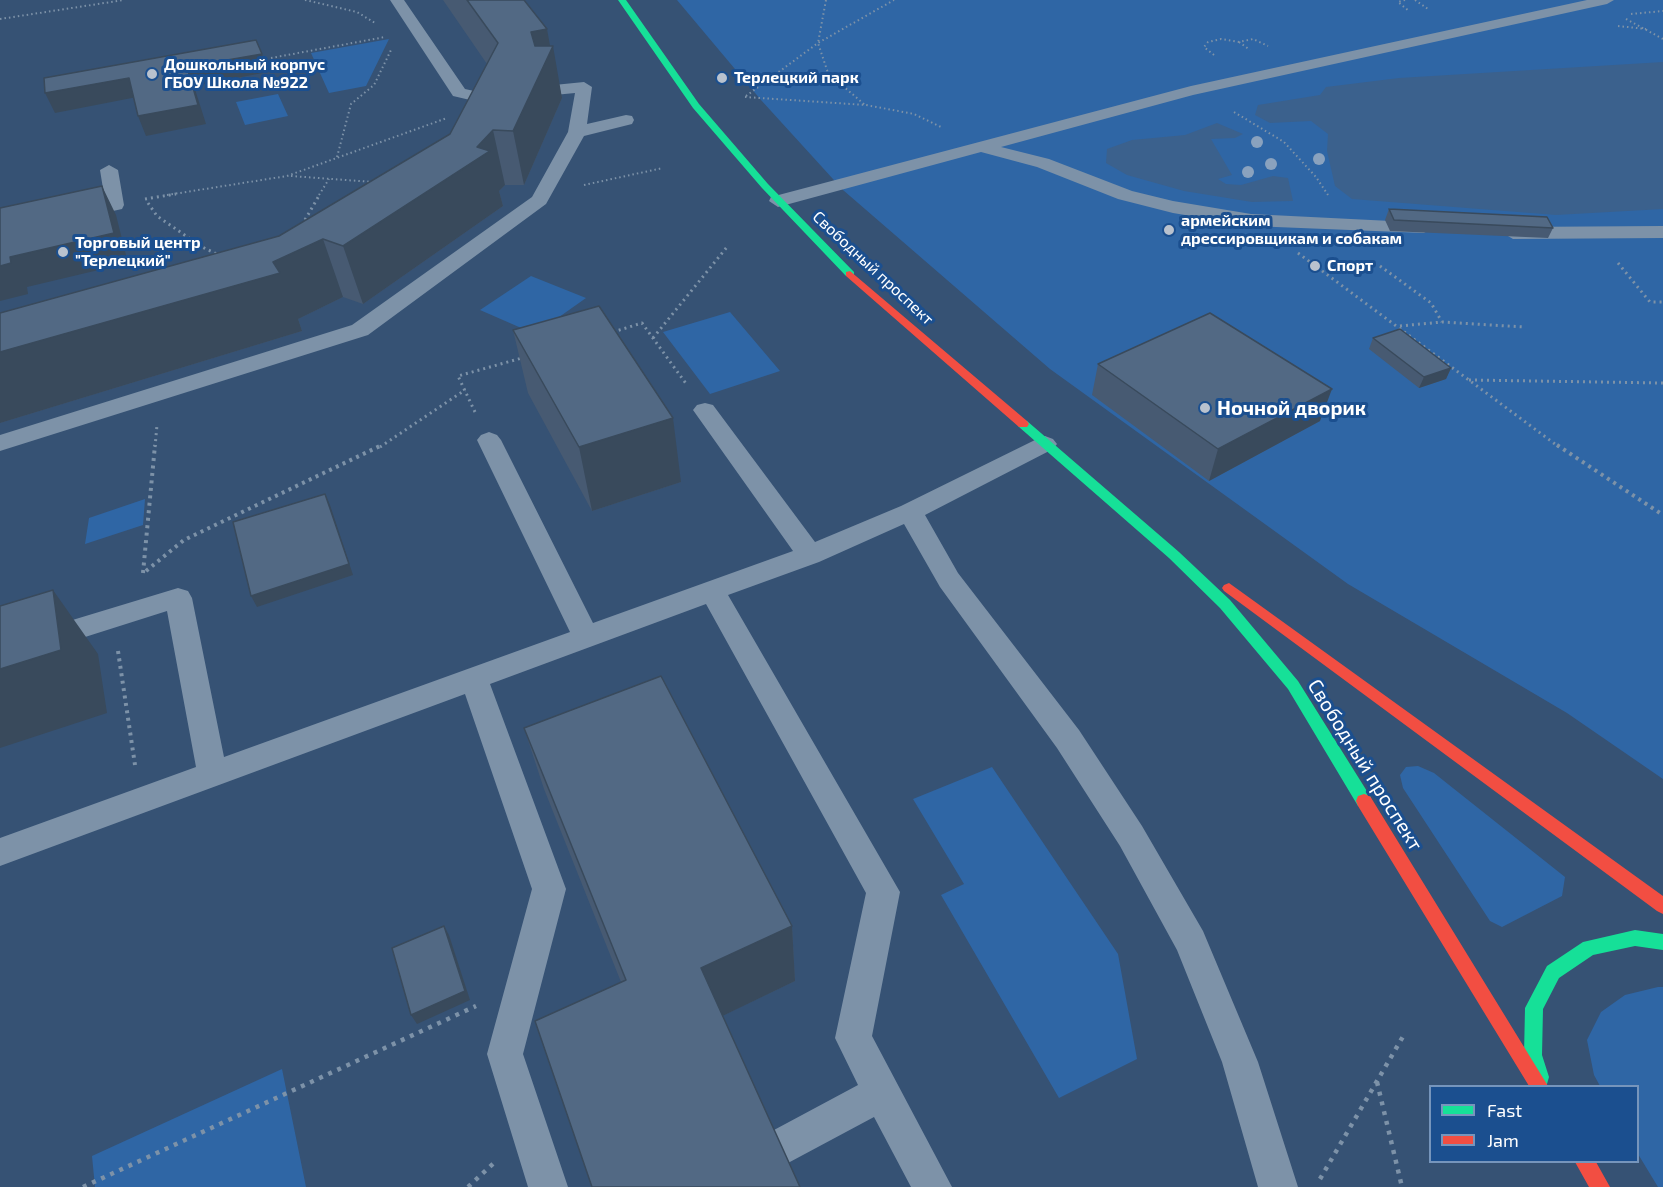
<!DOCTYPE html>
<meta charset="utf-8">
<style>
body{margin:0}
#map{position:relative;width:1663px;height:1187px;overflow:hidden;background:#365274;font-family:"Exo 2",sans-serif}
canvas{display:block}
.legend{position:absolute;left:1429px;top:1085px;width:210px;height:78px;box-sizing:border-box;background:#1b4f8f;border:2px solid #7695bc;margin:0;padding:8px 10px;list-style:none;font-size:18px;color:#fff}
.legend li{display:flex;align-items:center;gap:12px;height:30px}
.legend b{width:30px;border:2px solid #7695bc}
</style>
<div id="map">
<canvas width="1663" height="1187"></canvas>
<ul class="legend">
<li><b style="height:8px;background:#16e098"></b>Fast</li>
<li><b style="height:8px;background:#f24e42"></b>Jam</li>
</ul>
</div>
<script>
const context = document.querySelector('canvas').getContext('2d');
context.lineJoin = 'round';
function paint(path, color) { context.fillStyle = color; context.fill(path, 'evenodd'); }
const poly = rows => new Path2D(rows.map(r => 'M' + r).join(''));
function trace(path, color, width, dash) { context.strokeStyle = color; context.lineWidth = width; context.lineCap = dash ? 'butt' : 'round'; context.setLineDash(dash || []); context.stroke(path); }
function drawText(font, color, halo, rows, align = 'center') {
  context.font = font + ' "Exo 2",sans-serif'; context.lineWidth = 6; context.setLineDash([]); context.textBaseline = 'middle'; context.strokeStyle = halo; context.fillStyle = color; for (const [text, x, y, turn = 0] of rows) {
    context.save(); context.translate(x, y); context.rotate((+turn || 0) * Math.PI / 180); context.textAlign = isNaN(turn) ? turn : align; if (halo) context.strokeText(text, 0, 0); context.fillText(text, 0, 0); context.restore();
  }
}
paint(poly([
 [677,0,1663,0,1663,779,1567,713,1348,584,1050,369,843,190,761,100],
 [389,39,366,86,329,93,311,53],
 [278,94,288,116,245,125,236,102],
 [531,276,586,298,535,334,480,310],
 [730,312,780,371,710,394,663,332],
 [145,499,143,525,85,544,89,518],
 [1418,766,1434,773,1565,877,1562,896,1502,927,1490,921,1403,788,1400,775,1406,767],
 [992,767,1118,954,1137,1059,1059,1098,941,895,964,884,913,799],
 [1658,987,1663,987,1663,1187,1658,1187,1638,1154,1638,1086,1600,1086,1594,1075,1587,1040,1601,1012,1625,995],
 [282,1069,306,1187,95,1187,92,1156]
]), '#2f66a5');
paint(poly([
 [1663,62,1663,209,1556,215,1352,199,1335,186,1327,151,1328,134,1311,121,1270,123,1255,115,1258,105,1320,95,1326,87,1399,78],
 [1217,123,1243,134,1235,138,1211,139,1232,175,1218,179,1226,184,1241,185,1273,176,1288,178,1293,201,1252,202,1184,191,1127,175,1106,163,1107,149,1132,140,1185,135]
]), '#3b618d');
trace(poly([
 [305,0,357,12,375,23],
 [826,0,818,43,828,73,865,105],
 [1405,0,1398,2,1409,11],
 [1415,0,1428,9],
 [1631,14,1663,11],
 [0,19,124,0],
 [1626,19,1663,39],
 [1618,26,1646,29],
 [1239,42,1250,50],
 [1214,55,1204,47,1208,42,1221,39,1239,42,1253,39,1268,46],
 [271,58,385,37],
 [746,96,818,43,894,0],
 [745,97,866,105,914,114,941,127],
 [1234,112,1284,142,1316,177,1328,195],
 [337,157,351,104,374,85,392,48],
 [291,176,373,182],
 [584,185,663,168],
 [167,195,287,176,447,118],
 [319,195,329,179]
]), '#7d92a8', 2, [1.5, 3]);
trace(poly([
 [145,199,176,194],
 [148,203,157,216,202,247,219,255],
 [302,225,320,194],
 [1298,253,1559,447],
 [1618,263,1650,302,1663,302],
 [1380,266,1431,303,1442,322],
 [1400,326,1442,322,1524,327],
 [613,332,642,323,687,385],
 [653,338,727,247],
 [1469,380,1663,383],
 [475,412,458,376,522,358],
 [155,447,157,425],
 [380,447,465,390]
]), '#7d92a8', 3, [2, 4]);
trace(poly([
 [1557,445,1663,515],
 [146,571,184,540,382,445],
 [143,573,155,445],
 [118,651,135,765]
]), '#7d92a8', 4, [3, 4.5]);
trace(poly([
 [1377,1082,1402,1187],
 [1320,1179,1405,1033],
 [83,1187,476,1006],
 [468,1187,496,1161]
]), '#7d92a8', 4.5, [4, 6]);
paint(poly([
 [390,0,404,0,465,89,483,93,508,90,516,95,514,98,483,103,453,96,390,0],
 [1587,0,1614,0,1607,4,1193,95,1001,147,1049,159,1132,191,1173,201,1251,214,1431,223,1434,227,1424,233,1251,226,1173,213,1118,199,1037,167,981,152,778,207,769,201,771,197,1191,86,1587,0],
 [584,82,592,87,587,124,626,115,632,116,634,120,632,124,584,136,546,204,368,335,0,451,0,435,352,325,532,197,568,132,575,93,544,96,536,91,544,86,584,82],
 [109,165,118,170,124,205,122,209,77,219,70,217,68,213,70,209,105,201,100,170,109,165],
 [1663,226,1663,238,1513,239,1503,233,1513,227,1663,226],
 [705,403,713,405,815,542,901,506,1037,439,1045,436,1053,439,1057,444,1053,449,925,515,958,573,1079,730,1142,826,1203,931,1258,1062,1298,1187,1258,1187,1222,1062,1177,950,1120,846,1057,748,940,587,904,524,819,562,728,595,900,892,872,1036,952,1187,911,1187,874,1117,788,1163,774,1158,769,1144,774,1130,858,1085,835,1038,866,893,706,604,490,684,566,889,523,1054,568,1187,528,1187,487,1054,532,889,465,694,0,866,0,838,196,767,167,611,0,664,0,642,178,588,188,591,192,598,224,757,570,632,477,440,481,435,489,432,497,435,501,440,593,623,793,551,693,410,697,405,705,403]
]), '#7d92a8');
paint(poly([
 [618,0,626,0,699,104,768,184,854,272,854,276,846,276,762,188,693,108,618,0],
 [1023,420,1027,421,1179,552,1230,600,1298,681,1370,796,1372,801,1370,806,1364,808,1358,806,1288,689,1220,608,1169,558,1019,427,1017,424,1023,420],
 [1635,930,1663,934,1663,950,1635,946,1593,955,1559,978,1543,1009,1542,1055,1549,1077,1547,1084,1540,1086,1533,1084,1524,1055,1525,1008,1547,966,1583,942,1635,930]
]), '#16e098');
paint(poly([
 [850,271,1027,421,1029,424,1027,427,1019,427,846,276,846,272,850,271],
 [1229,583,1663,896,1663,914,1657,911,1224,591,1222,588,1224,585,1229,583],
 [1364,794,1370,796,1548,1086,1529,1086,1358,806,1356,801,1358,796,1364,794],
 [1575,1162,1596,1162,1610,1187,1589,1187,1575,1162]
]), '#f24e42');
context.fillStyle = '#8aa2be';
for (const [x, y] of [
 [1257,142],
 [1319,159],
 [1271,164],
 [1248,172]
]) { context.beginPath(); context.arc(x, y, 6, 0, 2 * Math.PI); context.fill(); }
paint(poly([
 [443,0,524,0,550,46,562,98,524,185,505,185,499,191,503,206,363,304,343,297,298,319,302,331,0,423,279,236,450,134,487,64],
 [1389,209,1553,228,1548,238,1390,231,1385,220],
 [513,330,681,482,592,511,528,393],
 [1373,338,1451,368,1446,379,1419,388,1369,349],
 [1098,364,1320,421,1209,481,1092,395],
 [524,728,792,926,795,981,722,1016,621,982,544,789]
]), '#475a72');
paint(poly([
 [547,29,551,51,553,46,562,98,524,185,513,131,531,32],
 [262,54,268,72,194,86,206,124,146,136,138,116,187,67],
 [129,78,137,97,55,113,45,93],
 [493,130,505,185,499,191,503,206,363,304,343,246,477,147],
 [102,186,116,215,128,263,27,287,28,294,0,301,0,266,10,257],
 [323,239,343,297,298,319,302,331,0,423,0,352,273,262],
 [1451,368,1446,379,1419,388,1424,377],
 [1332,389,1320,421,1209,481,1218,449],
 [673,418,681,482,592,511,579,447],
 [325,494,330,505,353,575,257,607,251,596],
 [53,590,98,654,107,713,0,748,0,669],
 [444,926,449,935,470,1000,417,1024,411,1015],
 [792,926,795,981,710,1022,701,968]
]), '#394a5c');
const building = poly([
 [467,0,524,0,547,29,531,32,535,46,553,46,513,131,493,130,477,147,490,151,343,246,323,239,273,262,280,273,0,352,0,313,279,236,450,134,498,43,467,0],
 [256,40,262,54,187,67,198,105,138,116,129,78,45,93,44,78,256,40],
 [102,186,114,233,10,257,11,263,0,266,0,208,102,186],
 [1389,209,1547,217,1553,228,1394,220,1389,209],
 [599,306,673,418,579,447,513,330,599,306],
 [1210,313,1332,389,1218,449,1098,364,1210,313],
 [1400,329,1451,368,1424,377,1373,338,1400,329],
 [325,494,349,564,251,596,233,522,325,494],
 [53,590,61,650,0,669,0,606,53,590],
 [661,676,792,926,701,968,800,1187,592,1187,535,1021,626,980,524,728,661,676],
 [444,926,465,991,411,1015,392,948,444,926]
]);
paint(building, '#526984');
trace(building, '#394a5c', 1.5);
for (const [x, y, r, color] of [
 [152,74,6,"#b9c2ce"],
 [722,78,6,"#b9c2ce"],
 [1169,230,6,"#b9c2ce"],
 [63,252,6,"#b9c2ce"],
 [1315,266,6,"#b9c2ce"],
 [1205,408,6,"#b9c2ce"]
]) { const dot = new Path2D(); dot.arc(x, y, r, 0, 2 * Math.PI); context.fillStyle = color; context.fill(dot); trace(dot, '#1b4f8f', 2); }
drawText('bold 16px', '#fff', '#1b4f8f', [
 ["Дошкольный корпус",164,65],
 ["ГБОУ Школа №922",164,83],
 ["Терлецкий парк",734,78],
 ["армейским",1181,221],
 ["дрессировщикам и собакам",1181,239],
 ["Торговый центр",75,243],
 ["\"Терлецкий\"",75,261],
 ["Спорт",1327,266]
], 'left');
drawText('16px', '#fff', '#1b4f8f', [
 ["Свободный проспект",873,268,43]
]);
drawText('bold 20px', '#fff', '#1b4f8f', [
 ["Ночной дворик",1217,408]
], 'left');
drawText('20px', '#fff', '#1b4f8f', [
 ["Свободный проспект",1365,765,58]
]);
</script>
